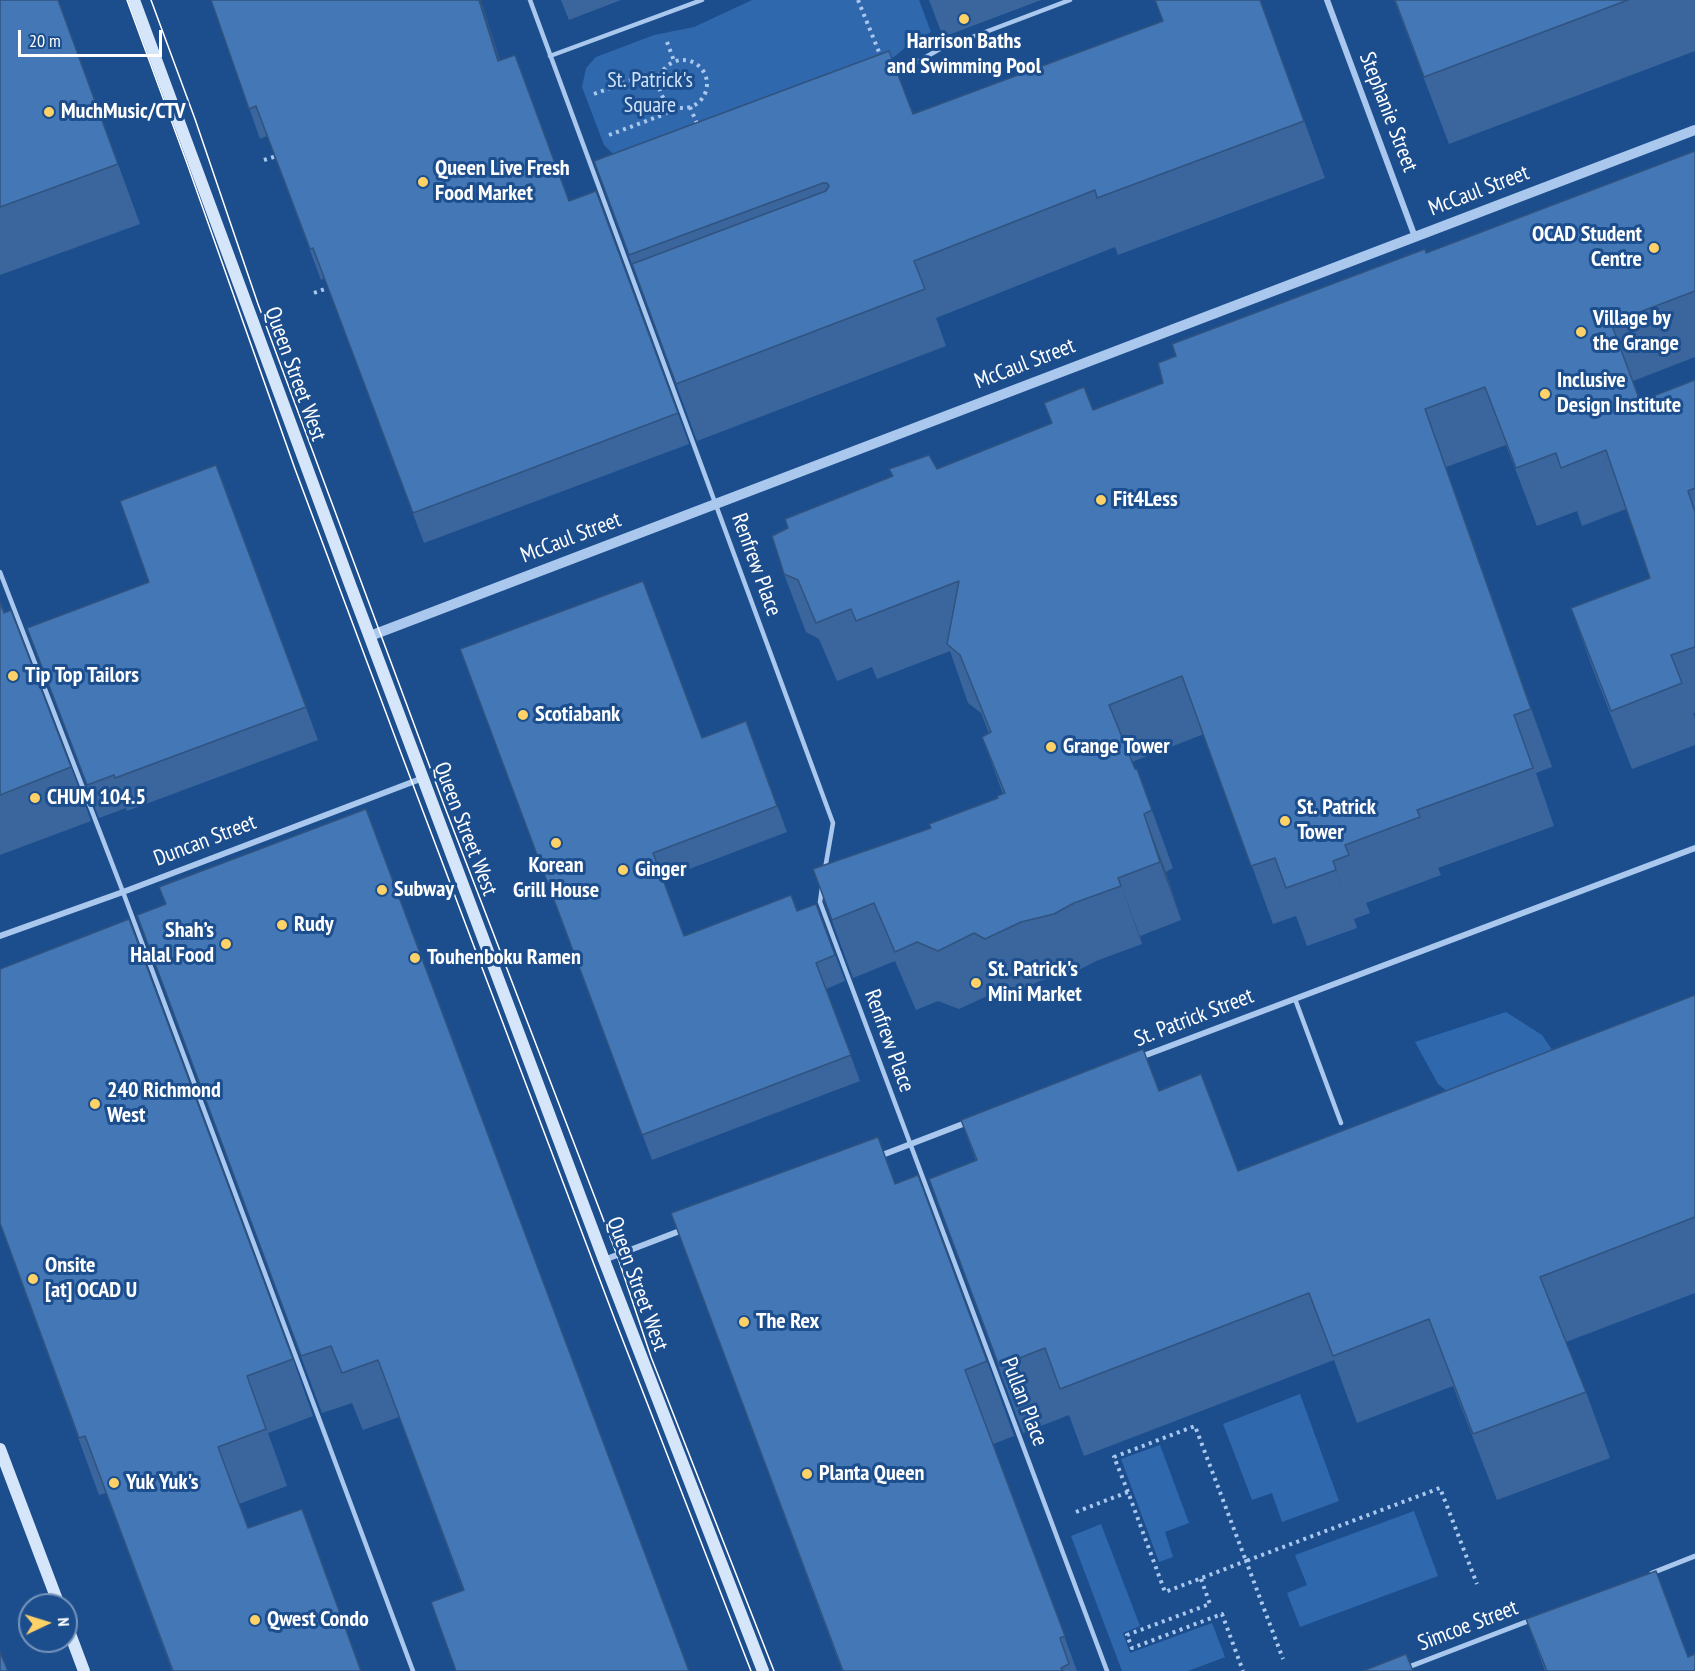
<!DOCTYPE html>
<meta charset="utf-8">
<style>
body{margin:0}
#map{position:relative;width:1695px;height:1671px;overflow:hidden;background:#1c4e8e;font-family:"PT Sans Narrow",sans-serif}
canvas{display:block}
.north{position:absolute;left:18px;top:1593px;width:60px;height:60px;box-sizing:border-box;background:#1c4e8e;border:2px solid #7795bb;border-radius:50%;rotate:86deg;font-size:16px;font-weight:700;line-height:24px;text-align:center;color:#fff}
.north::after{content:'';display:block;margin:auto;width:21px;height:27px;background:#fed267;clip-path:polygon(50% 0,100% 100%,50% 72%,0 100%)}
.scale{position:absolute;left:18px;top:30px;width:144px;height:27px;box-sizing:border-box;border:3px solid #fff;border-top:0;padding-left:8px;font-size:18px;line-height:21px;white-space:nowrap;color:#fff;-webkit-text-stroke:4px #1c4e8e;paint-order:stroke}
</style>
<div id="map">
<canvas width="1695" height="1671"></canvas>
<div class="north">N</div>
<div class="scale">20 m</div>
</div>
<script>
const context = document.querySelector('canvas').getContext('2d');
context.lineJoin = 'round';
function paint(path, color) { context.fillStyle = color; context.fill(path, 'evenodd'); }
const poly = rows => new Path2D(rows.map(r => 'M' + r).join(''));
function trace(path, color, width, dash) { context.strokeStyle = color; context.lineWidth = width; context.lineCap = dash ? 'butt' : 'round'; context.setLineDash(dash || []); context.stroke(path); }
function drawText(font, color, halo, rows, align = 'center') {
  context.font = font + ' "PT Sans Narrow",sans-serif'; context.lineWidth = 6; context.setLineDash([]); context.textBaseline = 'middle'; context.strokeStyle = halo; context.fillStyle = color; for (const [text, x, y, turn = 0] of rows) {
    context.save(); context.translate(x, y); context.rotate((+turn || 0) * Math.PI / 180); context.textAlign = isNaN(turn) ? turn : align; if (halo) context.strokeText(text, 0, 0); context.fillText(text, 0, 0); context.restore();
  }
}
paint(poly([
 [752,0,919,0,931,32,912,42,894,57,628,158,614,155,604,145,582,87,586,68,596,57,654,35,694,27],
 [1506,1012,1542,1035,1562,1064,1452,1095,1438,1084,1415,1042],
 [1300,1394,1339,1501,1282,1522,1272,1493,1252,1500,1223,1424],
 [1160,1445,1189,1523,1165,1532,1173,1557,1159,1562,1121,1459],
 [1414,1511,1438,1576,1300,1627,1287,1593,1307,1585,1295,1555],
 [1101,1524,1140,1626,1123,1633,1130,1653,1212,1623,1225,1657,1188,1671,1122,1671,1071,1536]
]), '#2f68ac');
trace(poly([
 [858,0,879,52],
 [667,42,674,61],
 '659 84a24 24 0 1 1 48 0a24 24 0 1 1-48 0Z',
 [594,94,653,72,660,76],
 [690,107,698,126],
 [609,135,665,114,672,106],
 [264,160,280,155],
 [314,293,330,287],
 [1128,1492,1114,1457,1195,1426,1246,1561,1440,1488,1477,1584],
 [1076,1512,1128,1492,1165,1592,1246,1561,1283,1659],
 [1201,1579,1210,1604,1127,1635,1132,1648,1222,1614,1243,1671]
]), '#aac8ed', 4, [3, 4.5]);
trace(poly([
 [530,0,833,823,825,869],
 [550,56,702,0],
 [893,76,938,50,1070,0],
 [0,572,123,892,413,1671],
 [822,887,820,902,1107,1671],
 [1295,999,1341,1123]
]), '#aac8ed', 4.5);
trace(poly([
 [1652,1573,1695,1556],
 [1398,1671,1531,1620]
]), '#aac8ed', 5);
trace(poly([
 [1327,0,1415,237],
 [0,936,123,892,423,778],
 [1138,1058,1695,848],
 [877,1157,968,1122],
 [604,1260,685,1229]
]), '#aac8ed', 6);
trace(poly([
 [370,636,1695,130]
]), '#aac8ed', 10);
trace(poly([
 [134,0,351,587,604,1260,763,1671],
 [0,1449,59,1605],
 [66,1623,84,1671]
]), '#d6e6fa', 12);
trace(poly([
 [127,0,188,166,295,469,401,753,615,1320,751,1671],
 [151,0,195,119,258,304,444,805,617,1255,651,1357,774,1671]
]), '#fff', 1.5);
paint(poly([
 [0,0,58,0,140,224,0,275],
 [211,0,481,0,500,61,569,201,596,191,689,444,424,543,324,278,321,280,267,136,260,139],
 [561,0,621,0,569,20],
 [929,0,1041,0,943,37],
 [1260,0,1325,178,1118,255,1115,247,936,318,946,346,697,441,594,161,913,114,1162,21],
 [1394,0,1695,0,1695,51,1449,144],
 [1695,151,1695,357,1633,381,1640,401,1695,380,1695,713,1693,713,1695,719,1695,745,1632,769,1592,667,1571,608,1650,578,1626,509,1582,526,1577,511,1537,526,1506,445,1446,467,1552,767,1536,773,1554,826,1438,868,1441,875,1366,903,1370,913,1354,919,1357,928,1307,946,1296,916,1273,924,1204,734,1132,762,1135,769,1137,769,1173,868,1166,872,1181,920,1140,936,1142,944,1096,961,1075,972,1042,980,1006,997,996,992,959,1009,938,1001,916,1010,895,961,853,978,813,869,931,828,998,798,1003,794,982,737,989,733,981,713,968,703,950,651,877,679,872,667,837,681,819,639,806,632,784,574,892,476,889,469,937,469,1052,424,1044,403,1093,410,1163,383,1426,253],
 [216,465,318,740,127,811,126,808,99,818,27,628,149,582],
 [0,601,71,767,91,821,0,855],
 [460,649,702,738,746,721,787,832,663,879,684,936,797,911,816,904,845,981,826,989,860,1081,652,1160],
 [158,972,689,1671,463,1590,399,1417,363,1430,352,1403,322,1413],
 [1695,995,1695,1293,1566,1342,1586,1392,1610,1458,1497,1500,1453,1386,1357,1423,1334,1360,1084,1456,1069,1415,1023,1433,929,1179,976,1161,961,1120,1159,1091,1238,1171],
 [895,1184,987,1361,1014,1436,993,1444,1077,1671,842,1671,671,1213],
 [0,1224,293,1359,313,1416,268,1433,287,1486,239,1504,248,1528,361,1671,172,1671,106,1493,99,1495],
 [1526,1619,1688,1657,1695,1671,1545,1671]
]), '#3a669d');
paint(poly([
 [479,0,481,0,509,92,498,61],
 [1425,409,1446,467,1552,767,1531,709],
 [1144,814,1166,872,1181,920,1160,862],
 [1333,861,1357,928,1336,870],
 [1118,878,1140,936,1142,944,1121,886]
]), '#30537f');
const building = poly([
 [0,0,58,0,118,164,0,207,0,0],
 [211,0,479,0,498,61,515,55,569,201,596,191,678,413,413,513,313,248,310,249,256,106,249,109,211,0],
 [1155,0,1260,0,1304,121,1097,198,1095,190,914,261,925,289,676,384,632,264,826,191,829,186,827,183,823,183,629,255,594,161,889,51,913,114,1163,21,1155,0],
 [1395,0,1628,0,1424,77,1395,0],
 [1695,151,1695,291,1611,323,1640,401,1695,380,1695,488,1688,491,1695,512,1695,647,1671,655,1682,683,1611,711,1571,608,1650,578,1606,450,1561,468,1556,453,1516,468,1485,387,1425,409,1531,709,1514,715,1533,768,1417,810,1420,817,1345,845,1349,855,1333,861,1336,870,1286,888,1275,858,1251,866,1182,676,1109,705,1135,769,1137,769,1152,810,1144,814,1160,862,1118,878,1121,886,1074,903,1054,914,1021,922,985,939,974,933,938,951,917,942,895,952,874,903,832,920,813,869,931,828,929,824,998,798,997,796,1005,793,982,737,991,732,960,655,947,644,959,581,856,621,851,609,816,623,798,580,784,574,772,536,788,528,785,519,893,476,889,469,929,455,937,469,1052,423,1044,403,1084,387,1093,410,1163,383,1158,363,1176,356,1172,344,1425,249,1426,253,1695,151],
 [216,465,306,707,115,778,114,775,87,785,27,628,149,582,120,501,216,465],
 [643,581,702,738,746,721,777,806,653,853,684,936,791,895,797,911,816,904,835,955,816,963,851,1055,642,1135,460,649,643,581],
 [0,602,4,613,11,610,71,767,0,795,0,602],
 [366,809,689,1671,456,1671,431,1602,464,1590,378,1360,342,1373,331,1346,301,1356,137,915,166,904,159,887,366,809],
 [129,919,293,1359,247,1376,266,1429,218,1447,248,1528,302,1509,361,1671,173,1671,85,1436,79,1438,0,1223,0,969,129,919],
 [1695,995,1695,1217,1540,1277,1586,1392,1473,1434,1429,1319,1333,1356,1309,1293,1060,1389,1045,1348,999,1366,929,1179,977,1160,961,1120,1143,1049,1159,1091,1201,1074,1238,1171,1695,995],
 [878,1137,895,1184,918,1175,987,1361,965,1370,1065,1636,1060,1638,1069,1664,1061,1668,1063,1671,843,1671,671,1213,878,1137],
 [1656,1571,1688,1657,1695,1654,1695,1671,1547,1671,1526,1619,1656,1571],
 [0,1652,8,1671,0,1671,0,1652],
 [1406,1654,1413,1671,1363,1671,1406,1654]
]);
paint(building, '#4477b6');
trace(building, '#30537f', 1.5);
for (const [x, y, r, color] of [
 [964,19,6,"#fed267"],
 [49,112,6,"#fed267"],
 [423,182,6,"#fed267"],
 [1654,248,6,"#fed267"],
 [1581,332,6,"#fed267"],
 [1545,394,6,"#fed267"],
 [1101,500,6,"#fed267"],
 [13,676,6,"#fed267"],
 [523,715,6,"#fed267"],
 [1051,747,6,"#fed267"],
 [35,798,6,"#fed267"],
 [1285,821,6,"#fed267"],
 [556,843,6,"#fed267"],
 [623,870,6,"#fed267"],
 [382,890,6,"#fed267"],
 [282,925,6,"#fed267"],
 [226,944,6,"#fed267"],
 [415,958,6,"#fed267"],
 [976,983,6,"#fed267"],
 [95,1104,6,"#fed267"],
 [33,1279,6,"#fed267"],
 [744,1322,6,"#fed267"],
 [807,1474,6,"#fed267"],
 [114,1483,6,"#fed267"],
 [255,1620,6,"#fed267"]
]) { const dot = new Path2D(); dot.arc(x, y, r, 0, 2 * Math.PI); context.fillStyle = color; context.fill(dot); trace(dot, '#1c4e8e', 2); }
drawText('bold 22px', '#fff', '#1c4e8e', [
 ["Harrison Baths",964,42,"center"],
 ["and Swimming Pool",964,67,"center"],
 ["MuchMusic/CTV",61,112],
 ["Queen Live Fresh",435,169],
 ["Food Market",435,194],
 ["OCAD Student",1642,235,"right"],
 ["Centre",1642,260,"right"],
 ["Village by",1593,319],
 ["the Grange",1593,344],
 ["Inclusive",1557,381],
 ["Design Institute",1557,406],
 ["Fit4Less",1113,500],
 ["Tip Top Tailors",25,676],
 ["Scotiabank",535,715],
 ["Grange Tower",1063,747],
 ["CHUM 104.5",47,798],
 ["St. Patrick",1297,808],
 ["Tower",1297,833],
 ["Korean",556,866,"center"],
 ["Grill House",556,891,"center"],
 ["Ginger",635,870],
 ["Subway",394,890],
 ["Rudy",294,925],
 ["Shah’s",214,931,"right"],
 ["Halal Food",214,956,"right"],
 ["Touhenboku Ramen",427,958],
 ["St. Patrick's",988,970],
 ["Mini Market",988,995],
 ["240 Richmond",107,1091],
 ["West",107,1116],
 ["Onsite",45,1266],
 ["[at] OCAD U",45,1291],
 ["The Rex",756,1322],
 ["Planta Queen",819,1474],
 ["Yuk Yuk's",126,1483],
 ["Qwest Condo",267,1620]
], 'left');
drawText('22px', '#cfe3fa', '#1c4e8e', [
 ["St. Patrick's",650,81],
 ["Square",650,106]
]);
drawText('22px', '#fff', '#1c4e8e', [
 ["Stephanie Street",1388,112,69],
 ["McCaul Street",1479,191,-21],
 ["McCaul Street",1025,364,-21],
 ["Queen Street West",295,374,70],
 ["McCaul Street",571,538,-21],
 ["Renfrew Place",756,565,70],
 ["Queen Street West",465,829,69],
 ["Duncan Street",205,841,-21],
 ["St. Patrick Street",1194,1018,-21],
 ["Renfrew Place",889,1041,70],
 ["Queen Street West",637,1284,70],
 ["Pullan Place",1024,1402,69],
 ["Simcoe Street",1468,1626,-21]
]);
</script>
